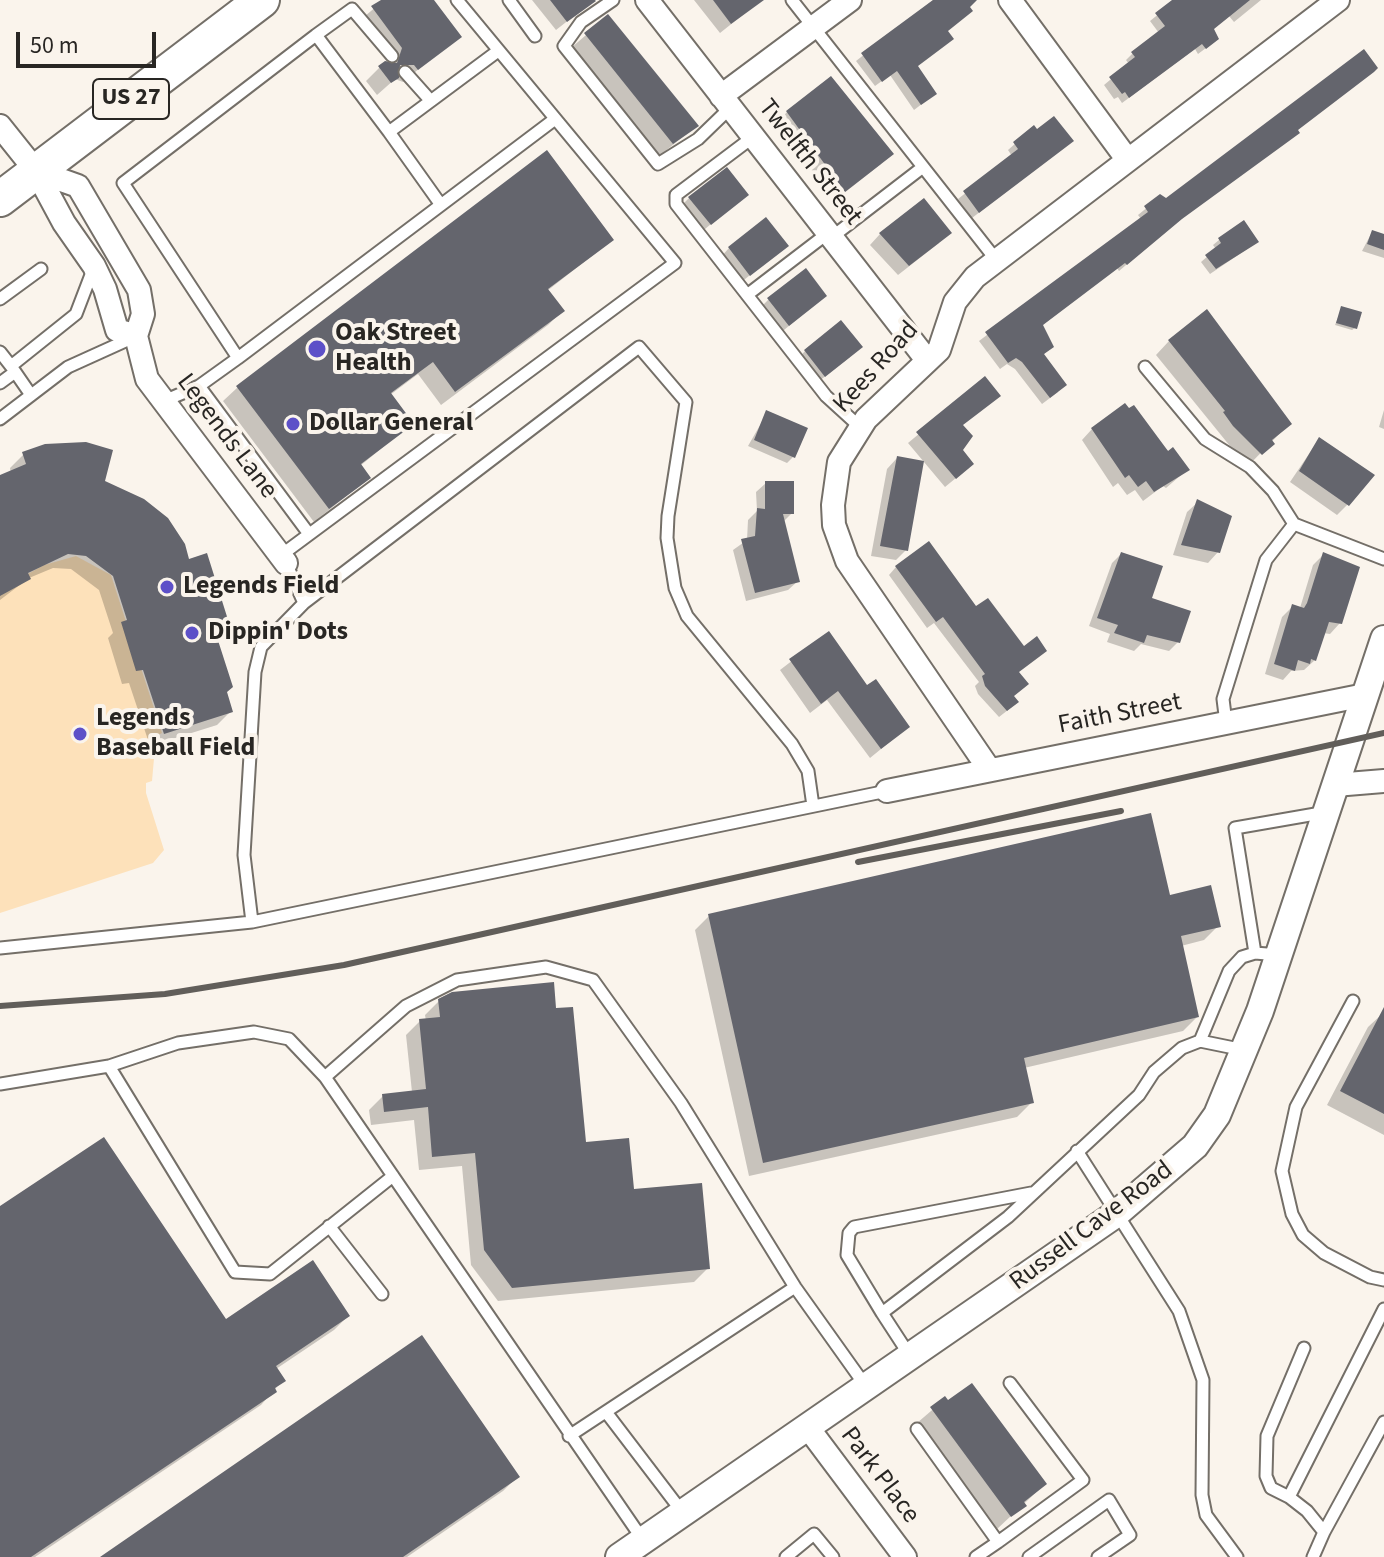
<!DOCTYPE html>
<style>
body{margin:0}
#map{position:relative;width:1384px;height:1557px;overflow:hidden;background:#faf4ec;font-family:"Source Sans 3",sans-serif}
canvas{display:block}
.scale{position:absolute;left:16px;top:32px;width:140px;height:36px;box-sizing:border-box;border:4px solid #282623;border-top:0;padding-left:10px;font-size:24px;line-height:28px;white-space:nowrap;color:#282623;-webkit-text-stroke:6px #faf4ec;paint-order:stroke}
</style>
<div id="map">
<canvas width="1384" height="1557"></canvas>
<div class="scale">50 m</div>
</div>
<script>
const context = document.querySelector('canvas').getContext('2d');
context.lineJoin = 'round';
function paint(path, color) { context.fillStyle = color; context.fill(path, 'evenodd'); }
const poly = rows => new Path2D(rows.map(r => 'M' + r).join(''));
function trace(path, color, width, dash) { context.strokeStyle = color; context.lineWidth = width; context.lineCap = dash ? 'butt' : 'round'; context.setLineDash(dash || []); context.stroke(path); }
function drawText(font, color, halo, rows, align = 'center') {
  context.font = font + ' "Source Sans 3",sans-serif'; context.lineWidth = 8; context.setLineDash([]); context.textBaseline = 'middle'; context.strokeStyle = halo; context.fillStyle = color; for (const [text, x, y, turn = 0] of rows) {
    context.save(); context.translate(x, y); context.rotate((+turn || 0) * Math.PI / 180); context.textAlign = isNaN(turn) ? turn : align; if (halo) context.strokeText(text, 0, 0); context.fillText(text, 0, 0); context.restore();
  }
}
paint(poly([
 [76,556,111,575,162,733,156,736,152,781,146,783,146,793,164,850,153,863,0,913,0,589,44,565]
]), '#fde1ba');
paint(poly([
 [384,0,431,0,459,36,403,82,395,79,377,95,366,81,380,67,390,64,358,22],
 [532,0,593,0,593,1,556,30],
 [694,0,749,0,754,6,720,33],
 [933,0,963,0,946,31,916,67,935,94,914,110,890,75,875,86,856,61],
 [1176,0,1261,0,1234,22,1229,16,1212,29,1210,45,1198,54,1195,49,1122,103,1118,97,1114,99,1104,85,1129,64,1126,60,1132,54,1159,33,1150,21],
 [608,16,696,126,658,157,571,48],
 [787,112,881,164,834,201,777,123],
 [1033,128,1065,147,972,218,958,199,1012,156,1008,150],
 [746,195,699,234,679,208,689,198],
 [1160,197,1172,226,1119,271,1117,268,1041,326,1051,347,1043,355,1058,392,1042,404,1015,369,1007,364,1000,369,979,341,1141,219,1138,215],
 [1243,223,1250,247,1210,274,1201,262,1216,249,1213,245,1219,240],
 [1372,232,1384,236,1384,258,1362,251],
 [880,234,939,243,898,275,870,245],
 [612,240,547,291,562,311,548,325,441,405,418,374,390,395,411,424,360,466,369,478,314,522,223,401,237,388],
 [786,246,739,284,719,259,729,248],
 [825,296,778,335,758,310,768,300],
 [1342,308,1355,328,1352,330,1335,325],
 [1169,341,1289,424,1247,467,1156,355],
 [805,351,850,357,814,385,795,362],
 [985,379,962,426,962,473,945,487,908,443],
 [1384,410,1384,429,1379,427],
 [1129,411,1187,470,1166,488,1163,486,1143,501,1135,490,1127,495,1118,483,1113,487,1082,440,1092,429],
 [767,413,793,457,787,463,748,446],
 [1319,439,1348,504,1337,515,1290,482],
 [24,454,103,482,188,562,227,622,214,635,231,711,217,725,150,746,129,683,122,684,108,638,113,633,99,590,71,569,53,568,29,578,0,600,0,479,11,474,10,468],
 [897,458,906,550,896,560,871,556,887,469],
 [766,483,792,513,783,522,798,581,788,590,746,601,733,550,747,540,748,520,757,511,756,492],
 [1198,502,1218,552,1208,563,1173,555,1187,512],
 [1121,554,1178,642,1169,651,1141,644,1134,651,1107,642,1110,634,1089,626,1112,563],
 [1324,554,1340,623,1330,634,1323,633,1315,660,1304,670,1291,671,1283,680,1265,674,1282,617,1293,606,1300,608,1313,565],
 [896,567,976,609,1024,649,1008,710,999,717,978,694,975,686,979,682,934,623,927,628,889,575],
 [828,633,867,688,908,727,870,758,827,700,810,713,780,670],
 [1168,897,1218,926,1204,940,1181,946,1197,1017,1183,1031,1024,1068,1031,1103,1017,1117,749,1176,695,930,709,916],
 [439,1001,555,1010,584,1144,708,1268,694,1282,498,1301,471,1265,462,1166,419,1170,414,1120,371,1125,369,1110,383,1096,412,1092,406,1035,420,1021,426,1021,425,1015],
 [1382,1014,1384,1014,1384,1135,1327,1105,1368,1027],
 [0,1209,225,1322,348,1316,334,1330,276,1369,283,1380,261,1405,35,1557,0,1557],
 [945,1399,1045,1484,996,1530,917,1423],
 [517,1477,503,1491,407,1557,103,1557]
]), '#0003');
paint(poly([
 [381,0,434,0,462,37,418,70,414,65,400,65,399,78,391,83,378,66,385,61,397,63,402,48,371,6],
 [550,0,595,0,596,1,567,22],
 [713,0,764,0,731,24],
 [933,0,977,0,970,7,973,11,948,31,954,39,918,66,937,94,921,105,897,71,882,82,861,53],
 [1172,0,1250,0,1214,29,1219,39,1206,49,1202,44,1129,98,1125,92,1122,94,1109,77,1135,57,1131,52,1165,26,1155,13],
 [608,14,699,126,673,144,584,33],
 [1364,49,1378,68,1374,72,1298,130,1300,133,1182,219,1127,265,1125,263,1043,325,1054,347,1044,354,1067,385,1050,398,1022,362,1016,358,1008,363,985,332,1148,212,1144,206,1160,194,1166,198],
 [831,76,894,154,845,192,786,111],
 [1054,116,1074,141,979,213,963,191,1018,149,1013,142,1034,125,1037,129],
 [547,150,614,240,548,289,565,311,455,392,433,362,391,393,414,424,361,464,371,478,329,509,236,386],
 [727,167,749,195,711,225,688,197],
 [924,198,952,233,909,266,879,233],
 [766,217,789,246,750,276,728,247],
 [1244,220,1259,242,1216,269,1205,255,1221,243,1218,238],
 [1372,230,1384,234,1384,250,1367,244],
 [806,268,827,296,789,326,767,298],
 [1341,306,1362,312,1357,329,1336,323],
 [1207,309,1292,424,1272,440,1275,444,1262,455,1233,426,1223,412,1225,411,1168,340],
 [841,320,863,347,825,377,804,350],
 [985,376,1001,396,963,425,973,436,963,450,974,464,956,479,916,432],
 [1125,403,1129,408,1134,405,1168,451,1173,447,1190,470,1154,492,1146,481,1138,487,1129,475,1125,478,1091,428],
 [766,410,808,428,795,458,754,440],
 [1319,437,1375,475,1349,506,1299,471],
 [86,442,113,450,105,481,144,499,168,518,185,544,189,559,207,553,229,623,214,628,233,687,227,692,233,712,164,734,143,670,136,671,121,622,127,620,113,576,86,556,68,554,28,573,31,579,0,596,0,475,26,464,22,452,45,444],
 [897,456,924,461,908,551,880,546],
 [765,481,794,481,794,514,783,514,800,582,755,593,741,539,755,536,757,508,765,509],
 [1197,499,1232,516,1220,553,1181,545],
 [929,541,976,606,988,598,1024,646,1037,636,1047,651,1019,672,1029,684,1014,696,1019,702,1007,711,985,686,982,676,985,674,943,617,936,622,895,566],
 [1121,552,1163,566,1152,598,1191,611,1180,643,1147,635,1144,643,1114,633,1118,625,1097,618],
 [1323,552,1360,567,1342,624,1329,622,1316,661,1311,659,1310,664,1298,660,1295,671,1274,664,1292,604,1304,608,1307,603],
 [829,631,867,685,876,679,910,727,881,749,838,691,821,704,789,659],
 [1151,813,1170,895,1211,885,1221,927,1181,936,1199,1017,1024,1058,1034,1103,763,1163,708,914],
 [554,982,556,1008,573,1007,586,1142,629,1138,634,1189,702,1183,710,1269,512,1288,484,1250,475,1153,432,1157,428,1107,384,1112,382,1094,426,1089,419,1019,440,1017,438,999,452,992],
 [1384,1007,1384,1114,1340,1091],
 [104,1137,226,1319,313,1260,350,1316,276,1366,286,1381,275,1388,277,1392,31,1557,0,1557,0,1206],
 [422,1335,520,1477,403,1557,100,1557],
 [972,1383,1047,1484,1024,1502,1027,1506,1011,1517,930,1407,945,1396,948,1400]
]), '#64656d');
const service = poly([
 [509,0,535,36],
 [613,0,581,22,564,46,658,164,698,139,730,108],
 [792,0,997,261],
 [316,35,352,9,392,56],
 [405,72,430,100],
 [389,132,441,205],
 [753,137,676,195,676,204,826,396,860,427],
 [832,237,923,167],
 [747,295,828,233],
 [0,299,41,269],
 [0,352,11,366,76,314,94,267],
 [238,358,555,119],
 [11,366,31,395],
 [1145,367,1205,439,1250,467,1273,491,1294,524,1384,559],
 [0,383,15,372],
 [199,386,238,358,123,183,316,35,389,132,498,51],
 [164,401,199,386,309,534],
 [0,419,68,367,132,338],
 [280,556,675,263,457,0],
 [286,563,304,603,261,647,255,672,244,855,252,922,887,791],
 [304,603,639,347,686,402,668,516,667,538,675,588,687,616,792,744,808,771,813,806],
 [1226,723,1223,699,1266,560,1294,524],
 [0,948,252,922],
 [1255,953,1235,828,1327,812],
 [1353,1001,1296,1107,1282,1171,1292,1214,1303,1235,1324,1253,1370,1277,1384,1280],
 [1200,1041,1229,971,1242,957,1255,953,1279,955],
 [109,1066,235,1272,270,1274,393,1176],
 [325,1077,406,1006,457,980,546,967,593,980,681,1103,795,1287,867,1388],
 [0,1084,109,1066,178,1043,254,1032,289,1039,325,1077,643,1540],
 [1077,1151,1179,1311,1203,1380,1202,1495,1206,1515,1237,1557],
 [329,1226,382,1294],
 [882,1313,847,1255,849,1233,854,1227,1031,1193],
 [910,1356,882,1313,1008,1217,1139,1095,1154,1072,1182,1048,1200,1041,1244,1050],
 [606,1412,683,1513],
 [917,1429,998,1542,976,1557],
 [569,1436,795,1287],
 [1289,1497,1271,1488,1266,1476,1267,1436,1304,1348],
 [1324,1532,1384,1422],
 [998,1542,1083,1480,1010,1383],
 [786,1557,814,1534,833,1557],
 [1029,1557,1109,1500,1130,1535,1098,1557],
 [1313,1557,1324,1532,1307,1511,1289,1497,1384,1309]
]);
const minor = poly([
 [647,0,927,360],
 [1010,0,1127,159],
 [721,96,850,0],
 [0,126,36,171,64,223,94,266,105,289,117,330,136,336],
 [36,171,78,186,139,290,143,314,136,336,147,379,286,563],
 [989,769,847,561,834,525,833,505,839,462,866,419,939,350,955,302,975,277,1338,0],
 [1335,785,1384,781],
 [887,791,1365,695],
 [809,1429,905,1557]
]);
const tertiary = poly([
 [619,1557,1116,1214,1195,1146,1217,1115,1260,1011,1384,639]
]);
const primary = poly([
 [0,199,262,0]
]);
trace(service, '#746f68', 15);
trace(minor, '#746f68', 26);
trace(tertiary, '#746f68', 30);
trace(primary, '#746f68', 38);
trace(service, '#fff', 11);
trace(minor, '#fff', 22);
trace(tertiary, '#fff', 26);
trace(primary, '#fff', 34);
trace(poly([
 [858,862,1121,811],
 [0,1006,165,994,344,965,1384,733]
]), '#615e5a', 6);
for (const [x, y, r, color] of [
 [317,349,10,"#5d50c8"],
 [293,424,8,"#5d50c8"],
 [167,587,8,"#5d50c8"],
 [192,633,8,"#5d50c8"],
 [80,734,8,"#5d50c8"]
]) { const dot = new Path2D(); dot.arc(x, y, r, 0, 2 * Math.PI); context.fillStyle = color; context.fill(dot); trace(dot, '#faf4ec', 3); }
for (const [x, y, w] of [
 [131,99,76]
]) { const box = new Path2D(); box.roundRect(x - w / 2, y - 20, w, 40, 6); context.fillStyle = '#faf4ec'; context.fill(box); trace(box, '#282623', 2); }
drawText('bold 24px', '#282623', null, [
 ["US 27",131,99]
]);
drawText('26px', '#282623', '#faf4ec', [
 ["Twelfth Street",809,163,52],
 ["Kees Road",877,368,-48],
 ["Legends Lane",226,437,53],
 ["Faith Street",1120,715,-11],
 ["Russell Cave Road",1092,1227,-37],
 ["Park Place",879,1476,53]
]);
drawText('bold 26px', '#282623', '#faf4ec', [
 ["Oak Street",335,334],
 ["Health",335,364],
 ["Dollar General",309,424],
 ["Legends Field",183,587],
 ["Dippin' Dots",208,633],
 ["Legends",96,719],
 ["Baseball Field",96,749]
], 'left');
</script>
